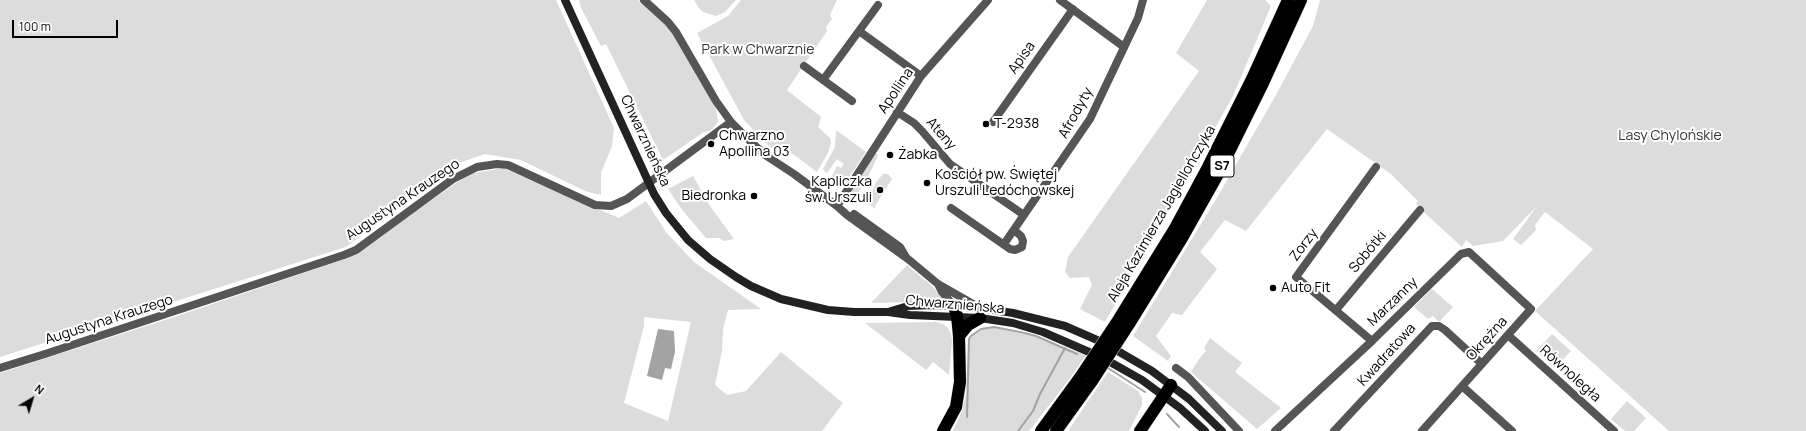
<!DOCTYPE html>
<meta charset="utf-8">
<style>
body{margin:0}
#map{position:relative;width:1806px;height:431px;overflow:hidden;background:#fff;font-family:Manrope,sans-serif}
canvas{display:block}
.north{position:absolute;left:12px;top:379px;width:40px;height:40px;-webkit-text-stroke:3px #fff;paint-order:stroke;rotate:38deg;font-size:11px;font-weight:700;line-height:16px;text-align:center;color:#000}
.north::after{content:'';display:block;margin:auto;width:14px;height:18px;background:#000;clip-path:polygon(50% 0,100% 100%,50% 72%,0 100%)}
.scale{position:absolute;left:12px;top:20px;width:106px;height:18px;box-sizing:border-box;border:2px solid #000;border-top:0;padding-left:5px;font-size:12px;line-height:14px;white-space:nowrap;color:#000;-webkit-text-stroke:3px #fff;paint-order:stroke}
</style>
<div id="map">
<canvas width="1806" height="431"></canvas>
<div class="north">N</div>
<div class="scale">100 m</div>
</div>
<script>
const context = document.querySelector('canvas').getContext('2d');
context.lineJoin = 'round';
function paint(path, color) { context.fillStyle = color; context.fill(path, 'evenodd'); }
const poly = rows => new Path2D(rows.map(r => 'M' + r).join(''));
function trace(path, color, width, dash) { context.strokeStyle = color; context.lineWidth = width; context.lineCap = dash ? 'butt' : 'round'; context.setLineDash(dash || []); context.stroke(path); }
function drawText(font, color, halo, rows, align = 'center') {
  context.font = font + ' Manrope,sans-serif'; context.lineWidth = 4; context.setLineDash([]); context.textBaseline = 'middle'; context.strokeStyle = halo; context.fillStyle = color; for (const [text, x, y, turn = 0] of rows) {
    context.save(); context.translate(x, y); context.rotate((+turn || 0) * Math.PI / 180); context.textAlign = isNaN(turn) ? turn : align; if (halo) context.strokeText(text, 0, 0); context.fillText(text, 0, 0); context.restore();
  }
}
paint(poly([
 [0,0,556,0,614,128,612,146,601,173,601,195,585,191,521,160,485,154,459,163,346,247,0,357],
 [579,0,638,0,666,23,677,37,716,108,718,122,710,131,704,132,663,160,606,44,601,46,581,8],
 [694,0,736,0,725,12,716,16,703,12,698,7],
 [741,0,837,0,830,15,832,19,826,27,827,31,787,90,821,117,818,127,830,138,831,143,828,153,817,172,793,154,774,149,769,146,744,120,697,33,728,16],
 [1207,0,1265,0,1271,6,1233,96,1105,322,1080,309,1092,285,1089,277,1070,278,1065,272,1068,257,1199,71,1176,53],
 [1320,0,1806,0,1806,431,1669,431,1535,311,1593,249,1545,212,1535,225,1536,230,1521,245,1513,239,1537,206,1503,241,1473,246,1466,240,1462,247,1428,216,1416,204,1418,201,1391,174,1327,129,1246,231,1225,220,1200,252,1217,269,1182,315,1172,313,1156,336,1171,356,1168,361,1133,336,1218,196,1277,93,1313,26],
 [836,130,866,152,845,183,832,176,837,166,841,168,844,164,837,159,827,173,826,173,823,169,835,147],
 [875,154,878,154,877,158,864,185,862,184,858,196,853,197,851,192],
 [503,168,619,218,646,201,666,232,694,262,761,309,728,310,723,329,722,351,715,385,727,395,746,391,781,352,843,403,822,431,0,431,0,373,174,317,348,258,469,174],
 [644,317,691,322,668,421,624,403,644,326],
 [883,174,888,174,892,179,875,206,875,209,869,204,870,198,876,182],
 [693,176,710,206,734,239,724,241,719,238,706,238,683,211,668,189],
 [907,265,932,286,945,301,871,303],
 [1432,289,1453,307,1439,322,1433,316,1428,319,1414,307],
 [936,322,943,324,948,328,951,334,952,341,949,375,933,362,926,370,865,323],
 [988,328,996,328,1037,337,1086,355,1071,377,1029,431,953,431,962,411,966,394,968,339,981,330],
 [1552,334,1571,351,1555,368,1536,351],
 [1210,338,1242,363,1235,372,1281,408,1257,429,1191,372,1199,359,1206,351,1204,348],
 [1108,372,1138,391,1142,398,1142,405,1129,431,1068,431],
 [1627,401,1646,418,1634,431,1625,431,1611,419]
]), '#dcdcdc');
paint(poly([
 [658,329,674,331,675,352,671,369,665,368,662,380,647,376]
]), '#a3a3a3');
trace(poly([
 [1108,368,1145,392],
 [1167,414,1179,427],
 [967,417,969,339,971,336,981,329,994,327,1020,332,1036,336,1077,354],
 [1018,431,1033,411,1040,394,1065,348]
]), '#a3a3a3', 2);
const highway = poly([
 [1119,319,1174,230,1208,167,1252,79,1288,0],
 [1129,324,1182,238,1218,174,1263,83,1301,0],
 [959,336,968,325,980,318],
 [943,431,956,407,960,382,959,336,957,316,954,306],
 [1041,431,1081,376],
 [1056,431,1092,381],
 [1140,431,1171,385]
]);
trace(highway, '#dbdbdb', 13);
trace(poly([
 [644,0,668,22,676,32,716,101,731,122,750,141,765,155,794,174,837,206,847,215,908,259,938,284,980,308],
 [1060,0,1124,47],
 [859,31,921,76],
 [804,66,852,101],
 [823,80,878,5],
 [897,112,914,123,922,131,950,164,1024,215],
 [993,122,1073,9],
 [837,206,921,76,988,0],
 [951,208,1010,249,1015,250,1022,247,1023,241,1021,236,1014,230],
 [854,214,900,247,906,257],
 [1004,244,1090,119,1138,18,1143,0],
 [938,284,942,292,954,306],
 [1336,310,1420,210],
 [1508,335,1614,431],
 [1372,341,1296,277,1376,167],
 [0,368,45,354,344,255,356,250,453,179,477,167,497,164,508,165,595,205,611,206,627,199,731,122],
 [1176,368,1188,377,1239,431],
 [1462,386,1512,431],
 [1275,431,1372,341,1461,254,1469,252,1531,309,1422,431],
 [1334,431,1432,326,1439,326,1445,330,1482,364]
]), '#555', 8);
trace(poly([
 [565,0,654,194,666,213,688,240,710,259,736,277,751,286,781,299,828,310,854,312,888,312,910,315,980,318,1013,323,1043,332,1103,358,1142,380,1180,408,1205,431],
 [891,311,908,306,933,305,980,308,1013,313,1065,326,1104,343,1152,371,1189,399,1222,431]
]), '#222', 8);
trace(highway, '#000', 12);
const highwayBridge = poly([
 [1081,376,1119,319],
 [1092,381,1129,324]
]);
trace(highwayBridge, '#dbdbdb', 13, []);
trace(highwayBridge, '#000', 12);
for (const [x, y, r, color] of [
 [986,124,4,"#000"],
 [711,144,4,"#000"],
 [890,155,4,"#000"],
 [927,183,4,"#000"],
 [880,190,4,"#000"],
 [754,196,4,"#000"],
 [1273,288,4,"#000"]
]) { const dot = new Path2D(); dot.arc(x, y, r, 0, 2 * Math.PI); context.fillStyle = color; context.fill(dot); trace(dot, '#fff', 1.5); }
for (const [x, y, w] of [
 [1222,166,24]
]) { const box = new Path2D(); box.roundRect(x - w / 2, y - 11, w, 22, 3); context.fillStyle = '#fff'; context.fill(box); trace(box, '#000', 1); }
drawText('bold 13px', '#000', null, [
 ["S7",1222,166]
]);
drawText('14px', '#333', '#fff', [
 ["Park w Chwarznie",758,50],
 ["Lasy Chylońskie",1670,136]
]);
drawText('14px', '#000', '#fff', [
 ["Apisa",1022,58,-55],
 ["Apollina",896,91,-56],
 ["Afrodyty",1076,113,-61],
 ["Ateny",941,134,49],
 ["Chwarznieńska",645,141,65],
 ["Augustyna Krauzego",403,200,-34],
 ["Aleja Kazimierza Jagiellończyka",1162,214,-60],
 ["Zorzy",1304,245,-53],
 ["Sobótki",1368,252,-50],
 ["Marzanny",1393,302,-44],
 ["Chwarznieńska",955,305,5],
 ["Augustyna Krauzego",109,320,-18],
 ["Okrężna",1487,339,-48],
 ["Kwadratowa",1387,355,-48],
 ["Równoległa",1570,374,42]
]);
drawText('14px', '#000', '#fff', [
 ["T-2938",994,124],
 ["Chwarzno",719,136],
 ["Apollina 03",719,152],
 ["Żabka",898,155],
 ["Kościół pw. Świętej",935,175],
 ["Urszuli Ledóchowskej",935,191],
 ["Kapliczka",872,182,"right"],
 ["św. Urszuli",872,198,"right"],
 ["Biedronka",746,196,"right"],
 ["Auto Fit",1281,288]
], 'left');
</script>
